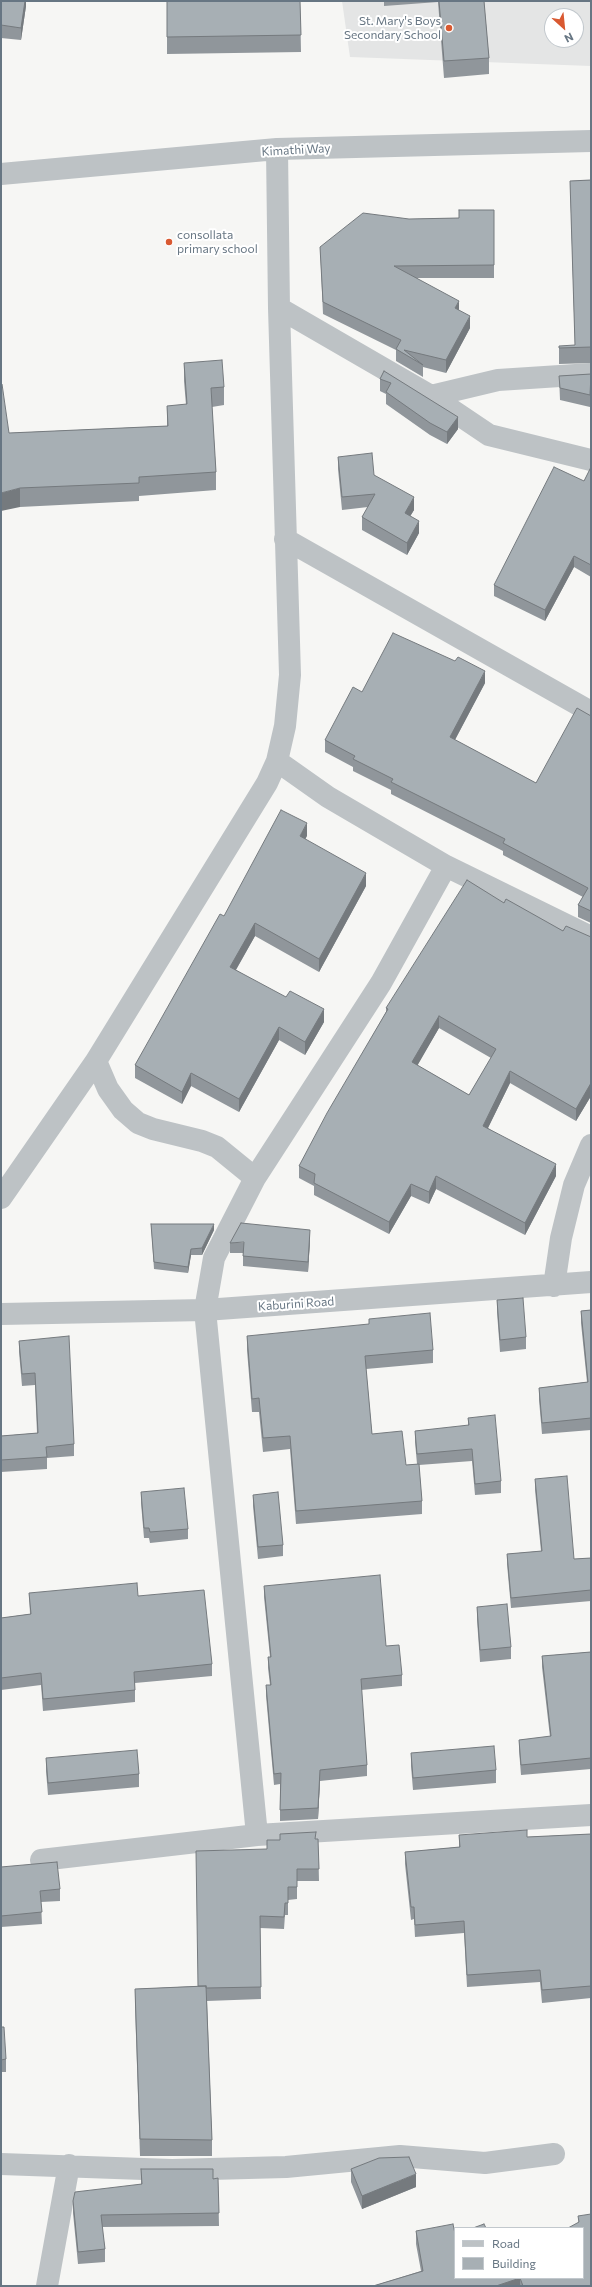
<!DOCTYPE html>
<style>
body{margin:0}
#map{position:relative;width:592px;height:2287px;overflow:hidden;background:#f6f6f4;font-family:Commissioner,sans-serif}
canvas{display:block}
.frame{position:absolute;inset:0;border:2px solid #677683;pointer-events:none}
.legend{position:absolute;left:454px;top:2227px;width:130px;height:52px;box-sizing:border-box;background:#fff;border:1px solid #c2c8cd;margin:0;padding:5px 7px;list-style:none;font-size:12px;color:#677683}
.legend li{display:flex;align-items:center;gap:8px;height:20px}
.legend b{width:20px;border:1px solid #c2c8cd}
.north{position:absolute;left:544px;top:8px;width:40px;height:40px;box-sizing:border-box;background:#fff;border:1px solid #c2c8cd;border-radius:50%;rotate:153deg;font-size:11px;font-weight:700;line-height:16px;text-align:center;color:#677683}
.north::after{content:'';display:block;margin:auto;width:14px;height:18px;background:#d95931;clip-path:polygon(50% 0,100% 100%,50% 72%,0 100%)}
</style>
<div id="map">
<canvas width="592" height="2287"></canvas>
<div class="frame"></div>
<ul class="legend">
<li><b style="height:5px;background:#bdc2c5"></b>Road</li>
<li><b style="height:11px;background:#a7afb4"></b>Building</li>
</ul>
<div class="north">N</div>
</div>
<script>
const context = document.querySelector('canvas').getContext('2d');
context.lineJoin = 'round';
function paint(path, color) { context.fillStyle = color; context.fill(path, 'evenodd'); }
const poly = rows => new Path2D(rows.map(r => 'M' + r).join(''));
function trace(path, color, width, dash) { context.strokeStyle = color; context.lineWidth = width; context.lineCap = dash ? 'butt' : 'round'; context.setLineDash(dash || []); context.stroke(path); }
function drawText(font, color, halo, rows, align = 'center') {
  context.font = font + ' Commissioner,sans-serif'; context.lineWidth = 4; context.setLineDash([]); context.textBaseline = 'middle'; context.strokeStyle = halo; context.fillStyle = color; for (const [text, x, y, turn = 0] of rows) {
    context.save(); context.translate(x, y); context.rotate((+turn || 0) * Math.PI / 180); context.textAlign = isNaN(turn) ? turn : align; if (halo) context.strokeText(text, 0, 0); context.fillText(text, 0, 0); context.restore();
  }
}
paint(poly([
 [342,1,591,1,591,66,350,57],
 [552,16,576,16,576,40,552,40]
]), '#e4e5e5');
trace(poly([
 [1,174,277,149,591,141],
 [279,308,431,396,489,435,591,460],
 [431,396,498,380,591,374],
 [285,539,591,712],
 [277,761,328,797,446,866,591,937],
 [96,1061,108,1089,123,1110,138,1123,153,1129,202,1141,217,1147,255,1178],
 [1,1198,96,1061,267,783,277,761,285,726,290,675,279,308,277,149],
 [554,1286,561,1238,574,1185,591,1145],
 [1,1314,205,1310,591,1282],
 [257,1835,205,1310,214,1258,255,1178,381,983,446,866],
 [41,1860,257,1835,591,1815],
 [1,2164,172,2170,286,2167,400,2156,485,2163,554,2154],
 [47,2286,69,2165]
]), '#bdc2c5', 22);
paint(poly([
 [1,1,26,1,26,6,21,40,1,38],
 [167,1,300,1,301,52,167,54],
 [384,1,484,1,489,58,489,74,444,78,438,2,384,6],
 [591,180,591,363,559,364,559,346,575,346,570,181],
 [494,210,494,278,417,278,459,310,470,328,446,373,423,367,423,377,396,361,396,350,323,314,320,247,409,219,459,218],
 [184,363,224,387,224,405,212,407,216,472,216,490,139,496,139,501,20,507,9,433,167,426,167,406,186,405,184,381],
 [384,371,458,429,447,444,430,435,386,404,386,394,380,391,380,379],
 [591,374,591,391,590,407,560,400,559,376],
 [338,457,374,475,414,510,410,516,419,533,407,555,362,530,362,517,368,507,342,510,338,469],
 [591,467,591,577,574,567,545,621,494,596,494,585,584,481],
 [485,683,455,740,536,783,591,716,591,923,578,917,578,905,583,897,503,855,503,851,391,794,391,790,353,771,353,767,325,752,325,740,362,692],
 [307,836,305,839,366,886,319,972,255,936,236,970,324,1022,305,1055,279,1040,239,1112,191,1086,182,1104,135,1078,135,1065,224,916],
 [504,903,563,931,591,937,591,1096,576,1121,510,1083,488,1128,556,1176,525,1235,436,1189,429,1204,411,1196,389,1234,314,1195,314,1186,299,1178,299,1166,386,1012,386,1008],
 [439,1028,491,1058,469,1095,417,1065],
 [151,1224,214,1230,202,1255,191,1255,188,1273,154,1269],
 [310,1240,308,1272,243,1266,243,1253,230,1253,230,1243],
 [497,1300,526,1337,526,1349,500,1352,497,1312],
 [591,1310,591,1430,542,1434,539,1400,539,1388,587,1382,581,1323,581,1311],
 [247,1336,433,1350,433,1363,366,1369,372,1434,406,1465,417,1464,415,1442,415,1431,468,1426,468,1418,501,1481,501,1493,475,1495,472,1461,419,1465,422,1501,422,1514,296,1524,290,1449,263,1452,259,1412,252,1412,247,1350],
 [19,1341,74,1444,74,1456,47,1458,47,1469,1,1472,1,1436,37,1433,35,1385,22,1386,19,1352],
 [535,1479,574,1559,591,1558,591,1601,511,1608,507,1564,507,1554,541,1551,535,1490],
 [141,1492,188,1529,188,1539,150,1543,149,1538,144,1538,141,1503],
 [253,1495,283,1545,283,1556,258,1559,253,1506],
 [264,1586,386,1646,402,1675,402,1686,361,1690,367,1765,367,1776,320,1781,318,1819,280,1821,280,1784,274,1785,266,1696,266,1685,270,1685,268,1668,268,1657,270,1657,264,1597],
 [29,1593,138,1596,212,1664,212,1676,135,1683,135,1702,43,1711,41,1685,1,1690,1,1618,30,1614],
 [477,1607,511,1647,511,1659,480,1662,477,1620],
 [591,1652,591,1769,521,1775,519,1750,519,1740,550,1737,542,1667,542,1656],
 [411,1753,496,1770,496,1783,413,1790,411,1766],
 [46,1758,139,1774,139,1787,48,1795,46,1771],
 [591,1834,591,1998,542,2003,540,1982,467,1987,464,1933,415,1937,414,1919,411,1920,405,1864,405,1852,459,1847,459,1835,527,1837],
 [316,1839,318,1839,319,1881,297,1881,297,1899,288,1900,288,1915,285,1915,284,1929,260,1928,261,1999,207,2001,212,2140,212,2156,140,2156,135,2006,135,1989,198,1986,267,1849],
 [1,1867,60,1889,60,1901,41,1902,42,1924,1,1927],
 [1,2027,6,2059,6,2072,1,2072],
 [141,2169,213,2179,218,2178,219,2226,102,2227,105,2249,105,2262,78,2264,73,2213,73,2201,141,2184],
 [351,2169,416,2187,362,2209,351,2182],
 [578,2216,591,2286,373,2286,421,2271,416,2244,416,2231,455,2278,583,2278]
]), '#90969b');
paint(poly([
 [25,1,26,1,26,6,21,40,21,28],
 [459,301,459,313,455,308],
 [470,316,470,328,446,373,446,360],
 [591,379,591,391,590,407,590,395],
 [458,417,458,429,447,444,447,432],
 [20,488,20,507,1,511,1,493],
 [414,497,414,510,405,525,405,513],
 [419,521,419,533,407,555,407,543],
 [574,556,574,567,545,621,545,610],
 [485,671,485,683,450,749,450,737],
 [307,823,307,836,300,849,300,836],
 [366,873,366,886,319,972,319,959],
 [255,923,255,936,230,980,230,967],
 [324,1009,324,1022,305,1055,305,1042],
 [439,1016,439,1028,412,1075,412,1062],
 [279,1027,279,1040,239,1112,239,1099],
 [510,1071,510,1083,483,1138,483,1126],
 [191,1073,191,1086,182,1104,182,1092],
 [591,1083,591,1096,576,1121,576,1109],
 [556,1164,556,1176,525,1235,525,1223],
 [436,1176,436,1189,429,1204,429,1192],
 [411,1184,411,1196,389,1234,389,1222],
 [214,1224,214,1230,202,1255,202,1248],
 [310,1230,310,1240,308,1272,308,1262],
 [191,1249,191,1255,188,1273,188,1267],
 [320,1770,320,1781,318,1819,318,1808],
 [416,2174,416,2187,362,2209,362,2196],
 [520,2278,520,2286,496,2286]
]), '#757a7e');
const building = poly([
 [1,1,25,1,21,28,1,25,1,1],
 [167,1,300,1,301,35,167,37,167,1],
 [439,1,484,1,489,58,444,61,439,1],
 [591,180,591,347,559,348,559,346,575,345,570,181,591,180],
 [459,210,494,210,494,265,394,266,459,301,455,308,470,316,446,360,404,350,423,365,396,349,401,340,323,302,320,247,363,213,409,219,459,218,459,210],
 [222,360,224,387,211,388,216,472,139,477,139,483,20,488,1,493,1,384,2,384,9,433,168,426,167,406,187,404,184,363,222,360],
 [384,371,458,417,447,432,430,423,386,392,391,383,380,379,384,371],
 [591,374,590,395,560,388,559,376,591,374],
 [372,453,374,475,414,497,405,513,419,521,407,543,362,517,375,494,342,497,338,457,372,453],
 [554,467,584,481,591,467,591,565,574,556,545,610,494,585,554,467],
 [393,633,455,661,458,657,485,671,450,737,536,783,577,708,591,716,591,911,578,905,588,888,503,843,505,839,391,782,393,779,353,759,355,756,325,740,353,687,362,692,393,633],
 [281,810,307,823,300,836,366,873,319,959,255,923,230,967,286,997,290,991,324,1009,305,1042,279,1027,239,1099,191,1073,182,1092,135,1065,220,914,224,916,281,810],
 [467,880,504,903,506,899,563,931,566,926,591,937,591,1083,576,1109,510,1071,483,1126,556,1164,525,1223,436,1176,429,1192,411,1184,389,1222,314,1183,315,1174,299,1166,327,1113,388,1009,386,1008,467,880],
 [439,1016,496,1049,469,1095,412,1062,439,1016],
 [241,1223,310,1230,308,1262,243,1256,244,1242,230,1243,241,1223],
 [151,1224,214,1224,202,1248,191,1249,188,1267,154,1262,151,1224],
 [523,1298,526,1337,500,1340,497,1300,523,1298],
 [591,1310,591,1418,542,1423,539,1388,588,1382,581,1311,591,1310],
 [430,1313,433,1350,365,1356,372,1434,402,1431,406,1465,419,1464,422,1501,296,1511,290,1436,263,1438,259,1398,252,1399,247,1336,369,1324,369,1319,430,1313],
 [69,1336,74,1444,46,1447,47,1457,1,1460,1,1436,38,1433,35,1373,22,1374,19,1341,69,1336],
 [495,1415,501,1481,475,1484,472,1449,417,1454,415,1431,469,1425,468,1418,495,1415],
 [567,1476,574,1559,591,1558,591,1590,511,1598,507,1554,542,1551,535,1479,567,1476],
 [184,1488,188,1529,150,1532,149,1528,144,1528,141,1492,184,1488],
 [278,1492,283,1545,258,1547,253,1495,278,1492],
 [380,1575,386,1646,399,1645,402,1675,361,1679,367,1765,320,1770,318,1808,280,1810,281,1773,274,1774,266,1685,271,1685,268,1657,271,1657,264,1586,380,1575],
 [137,1583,138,1596,204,1590,212,1664,134,1672,135,1690,43,1699,41,1673,1,1678,1,1618,31,1614,29,1593,137,1583],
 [507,1604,511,1647,480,1650,477,1607,507,1604],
 [591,1652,591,1758,521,1765,519,1740,551,1736,542,1656,591,1652],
 [494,1746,496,1770,413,1778,411,1753,494,1746],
 [137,1750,139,1774,48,1783,46,1758,137,1750],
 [527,1830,527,1837,591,1834,591,1986,542,1990,540,1970,467,1975,464,1921,415,1925,414,1907,411,1907,405,1852,460,1847,459,1835,527,1830],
 [316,1832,315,1839,318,1839,319,1869,297,1869,297,1887,288,1887,288,1903,285,1903,284,1917,260,1916,261,1987,206,1988,206,1986,198,1986,196,1851,267,1849,267,1840,280,1840,280,1834,316,1832],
 [57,1862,60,1889,40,1891,42,1912,1,1916,1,1867,57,1862],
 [206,1986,212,2140,140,2139,135,1989,206,1986],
 [1,2027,4,2027,6,2059,1,2060,1,2027],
 [409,2157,416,2174,362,2196,351,2169,379,2158,409,2157],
 [141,2169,213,2169,213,2179,218,2178,219,2213,101,2215,105,2249,78,2252,73,2201,75,2192,142,2184,141,2169],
 [591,2214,591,2286,523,2286,520,2278,583,2278,583,2228,568,2228,579,2222,578,2216,591,2214],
 [453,2224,455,2234,455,2278,520,2278,496,2286,373,2286,423,2271,416,2231,453,2224],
 [484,2224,486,2228,473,2228,484,2224]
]);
paint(building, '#a7afb4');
trace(building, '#757a7e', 1);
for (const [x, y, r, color] of [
 [449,28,4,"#d95931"],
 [169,242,4,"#d95931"]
]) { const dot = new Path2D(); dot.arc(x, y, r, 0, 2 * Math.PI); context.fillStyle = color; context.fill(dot); trace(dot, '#fff', 1.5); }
drawText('12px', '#677683', '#fff', [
 ["St. Mary's Boys",441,21],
 ["Secondary School",441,35],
 ["consollata",177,235,"left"],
 ["primary school",177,249,"left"]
], 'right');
drawText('12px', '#677683', '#fff', [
 ["Kimathi Way",296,150,-3],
 ["Kaburini Road",296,1304,-4]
]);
</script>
